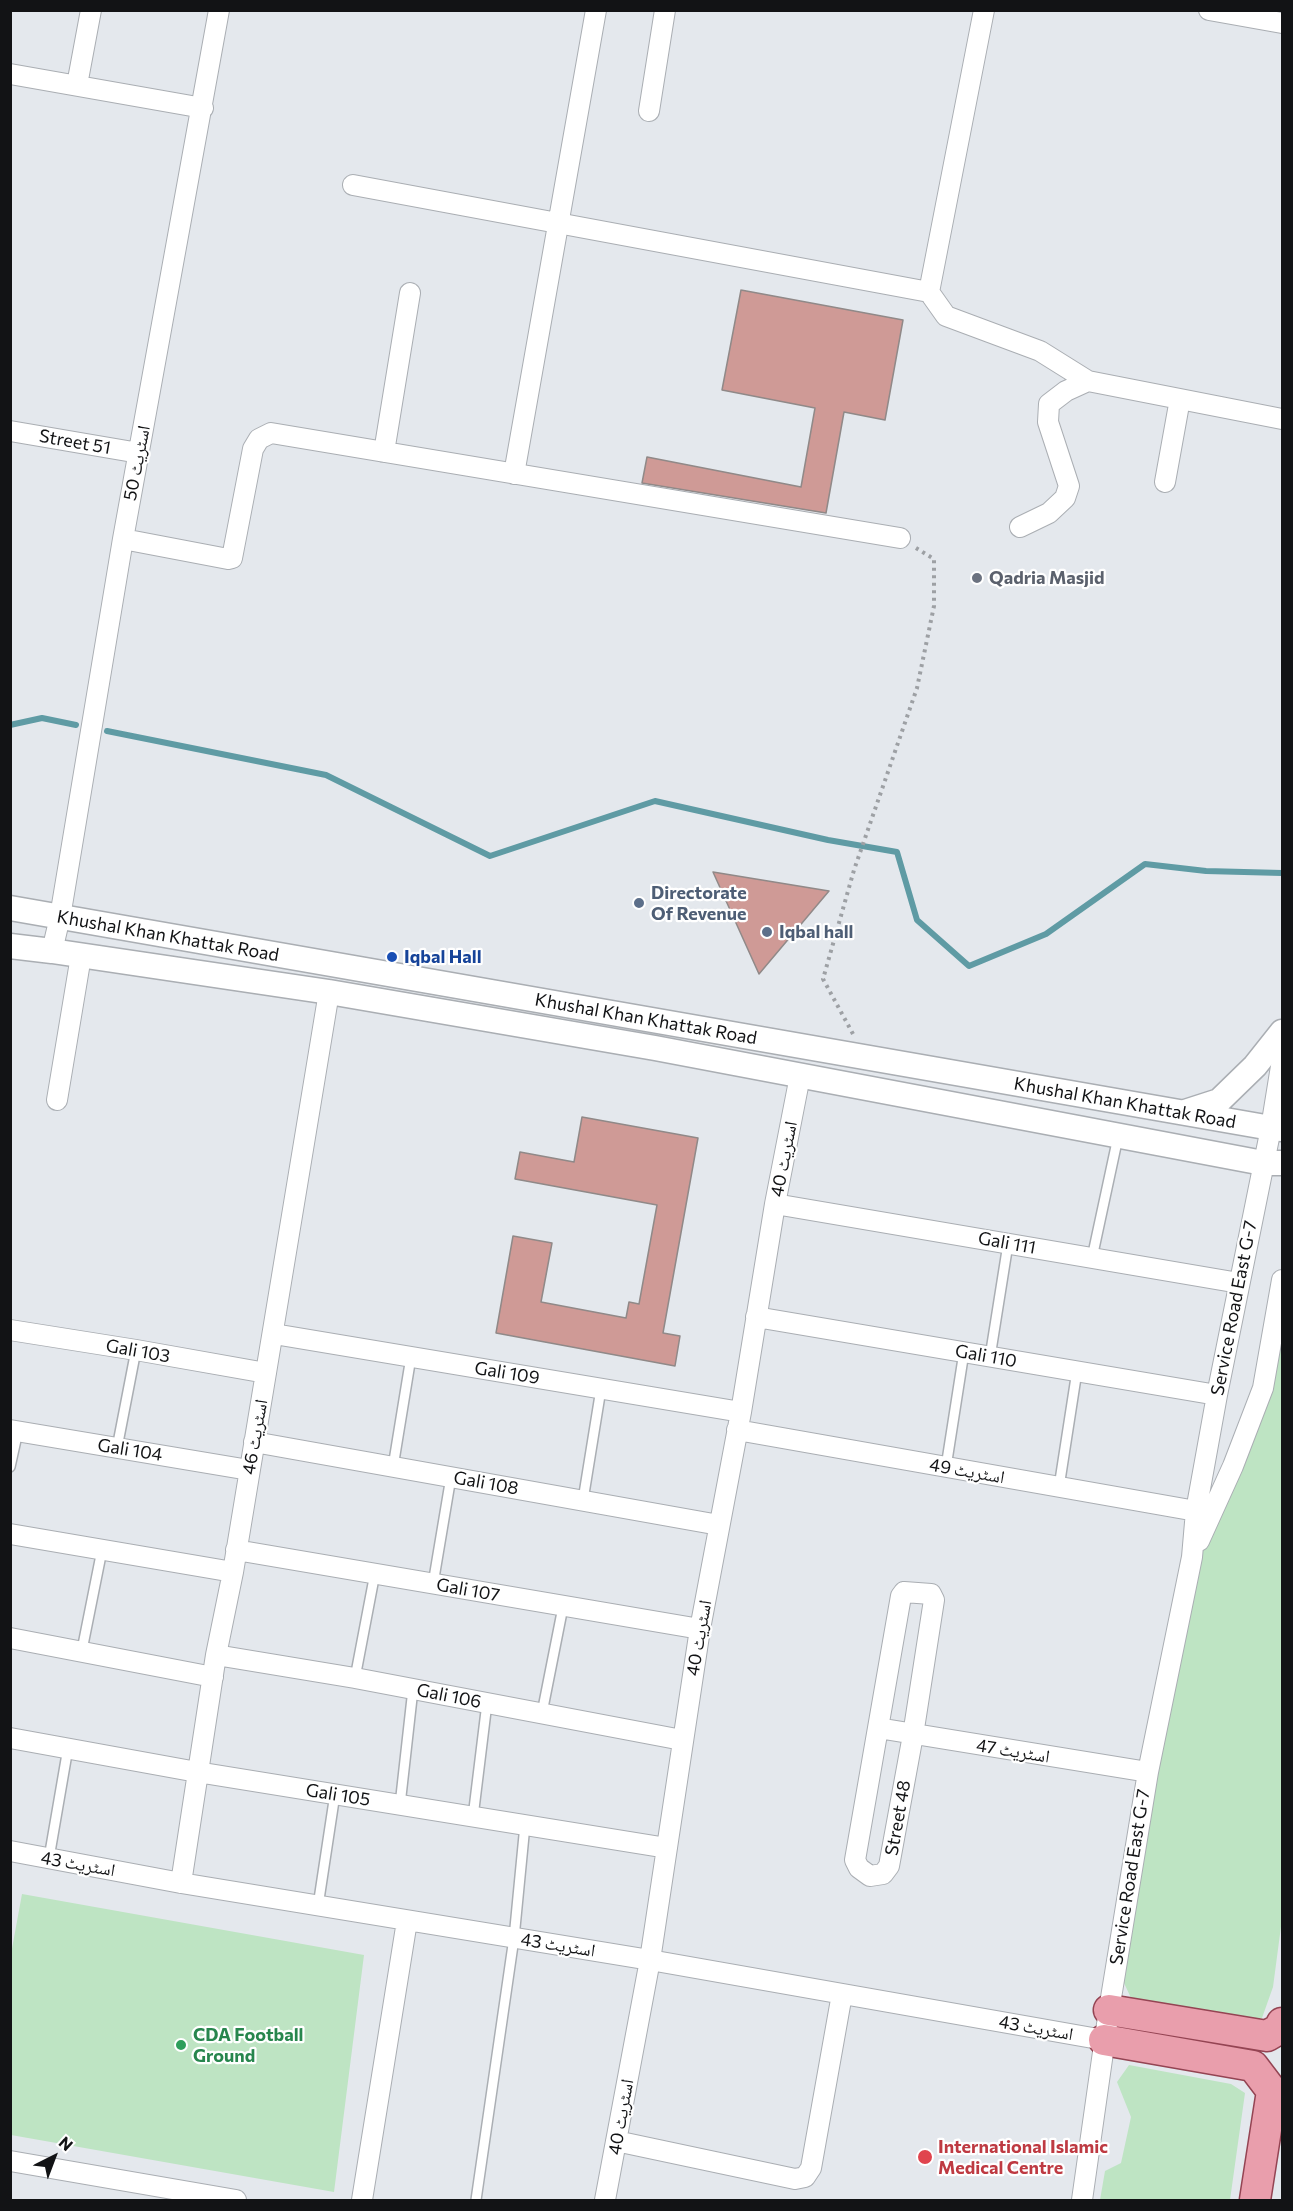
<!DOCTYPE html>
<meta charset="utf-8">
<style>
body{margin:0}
#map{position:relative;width:1293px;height:2211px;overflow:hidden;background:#e4e8ed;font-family:Commissioner,sans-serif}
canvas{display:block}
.frame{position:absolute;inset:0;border:12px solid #121315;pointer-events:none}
.north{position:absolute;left:24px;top:2127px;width:60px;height:60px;-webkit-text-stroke:4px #fff;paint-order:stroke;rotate:42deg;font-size:16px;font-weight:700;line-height:24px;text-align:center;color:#121315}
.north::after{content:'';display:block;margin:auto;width:21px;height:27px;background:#121315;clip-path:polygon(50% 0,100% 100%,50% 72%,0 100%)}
</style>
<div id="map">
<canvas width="1293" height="2211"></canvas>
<div class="frame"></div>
<div class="north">N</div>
</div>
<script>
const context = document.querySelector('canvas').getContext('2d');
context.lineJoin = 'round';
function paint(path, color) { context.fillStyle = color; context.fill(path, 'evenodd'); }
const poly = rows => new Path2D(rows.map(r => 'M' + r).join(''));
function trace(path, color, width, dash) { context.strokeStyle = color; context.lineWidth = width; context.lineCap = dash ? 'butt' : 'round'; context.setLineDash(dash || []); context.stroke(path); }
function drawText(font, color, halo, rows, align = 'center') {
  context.font = font + ' Commissioner,"Noto Naskh Arabic",sans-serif'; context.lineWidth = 4.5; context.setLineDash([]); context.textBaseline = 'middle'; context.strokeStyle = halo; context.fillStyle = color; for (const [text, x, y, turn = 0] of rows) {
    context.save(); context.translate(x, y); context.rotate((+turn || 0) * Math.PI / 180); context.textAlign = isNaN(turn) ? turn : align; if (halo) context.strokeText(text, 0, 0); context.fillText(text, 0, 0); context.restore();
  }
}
paint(poly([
 [1282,1335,1282,1919,1273,1987,1262,2018,1248,2023,1143,2003,1131,1998,1124,1983,1124,1966,1153,1797,1197,1561,1234,1480,1272,1378],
 [22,1894,364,1955,334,2192,11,2135,11,1954],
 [1129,2065,1231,2084,1245,2093,1230,2200,1100,2200,1105,2171,1121,2163,1131,2117,1117,2082]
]), '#bee4c3');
trace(poly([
 [10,725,42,718,76,725],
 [107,731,326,775,490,856,655,801,828,840,897,852,917,920,969,966,1046,934,1145,864,1206,871,1282,873]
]), '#5f9ba4', 6);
const building = poly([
 [741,290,903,320,885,420,844,412,826,513,642,483,647,457,801,487,815,408,722,390,741,290],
 [713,872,829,891,759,974,713,872],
 [582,1117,698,1138,663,1333,680,1336,675,1366,496,1333,513,1236,552,1243,541,1302,626,1318,629,1302,639,1304,657,1205,515,1179,520,1152,574,1162,582,1117]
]);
paint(building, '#cf9a96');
trace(building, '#908988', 1.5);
const service = poly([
 [1092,1258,1118,1137],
 [990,1357,1008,1244],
 [117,1448,136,1350],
 [10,1467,18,1431],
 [393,1467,411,1357],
 [946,1467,964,1352],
 [1059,1487,1077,1371],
 [583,1500,601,1389],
 [433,1584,451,1477],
 [82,1650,102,1550],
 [355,1678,375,1573],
 [542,1713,563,1607],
 [400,1805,413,1689],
 [473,1817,487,1703],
 [49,1858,68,1748],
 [318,1906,335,1794],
 [476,2200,514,1938,525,1825]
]);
const minor = poly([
 [1209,10,1282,23],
 [10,74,203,108],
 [77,85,91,10],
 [649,111,665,10],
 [353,185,929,292,946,316,1040,351,1088,381,1282,419],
 [929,292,984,10],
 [10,431,139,453],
 [384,452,410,293],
 [514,474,596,10],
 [1165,482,1180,399],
 [1020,527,1049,513,1065,498,1069,486,1048,422,1049,404,1066,391,1088,381],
 [123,539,228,559,232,558,253,449,259,439,271,433,900,538],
 [52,951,60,917,123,539,219,10],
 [57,1100,81,956],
 [775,1204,1239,1283],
 [756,1317,1217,1395],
 [10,1330,136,1350,266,1373],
 [274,1334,741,1412],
 [10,1430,249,1470],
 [737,1430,1196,1511],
 [254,1442,719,1525],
 [10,1534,233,1572],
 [1199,1541,1233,1466,1263,1388,1282,1280],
 [236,1550,700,1629],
 [904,1592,931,1594,934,1600,913,1735,889,1866,883,1874,870,1876,859,1868,855,1860,901,1596,904,1592],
 [10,1638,213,1677],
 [216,1655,355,1678,682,1740],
 [878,1728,1148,1772],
 [10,1738,197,1772,667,1848],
 [10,1851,181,1883,650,1960,1104,2040],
 [181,1883,216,1655,233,1572,329,992],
 [616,2141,795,2179,805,2177,811,2168,842,1994],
 [10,2161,236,2200],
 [362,2200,407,1921],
 [605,2200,650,1960,700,1629,741,1412,775,1204,800,1076],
 [1082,2200,1109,2010,1148,1772,1192,1557,1196,1511,1217,1395,1271,1128,1282,1060]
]);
const tertiary = poly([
 [10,908,1271,1128,1282,1129],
 [10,946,52,951,329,992,655,1048,1263,1163,1282,1163],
 [1185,1112,1219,1101,1255,1066,1282,1032]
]);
const primary = poly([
 [1109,2010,1267,2036,1279,2029,1282,2023],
 [1104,2040,1253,2066,1272,2091,1255,2200]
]);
trace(service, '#aaaeb3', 12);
trace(minor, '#aaaeb3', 22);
trace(tertiary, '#aaaeb3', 27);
trace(primary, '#944453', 33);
trace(poly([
 [853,1034,823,979,854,870,917,688,934,606,934,559,916,548]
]), '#9da0a4', 4, [3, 4.5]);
trace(service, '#fff', 9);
trace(minor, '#fff', 20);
trace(tertiary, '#fff', 24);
trace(primary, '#e99eac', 30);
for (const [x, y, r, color] of [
 [977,578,6,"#6b7280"],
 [639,903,6,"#5c6f8a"],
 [767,932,6,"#5c6f8a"],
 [392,957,6,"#1a4fb4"],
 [181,2045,6,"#2e9e5b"],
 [925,2157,8,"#e0444e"]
]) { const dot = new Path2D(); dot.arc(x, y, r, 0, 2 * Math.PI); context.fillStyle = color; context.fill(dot); trace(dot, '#fff', 2); }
drawText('18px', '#121315', '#fff', [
 ["Street 51",75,442,10],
 ["اسٹریٹ 50",137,463,-79],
 ["Khushal Khan Khattak Road",168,936,10],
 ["Khushal Khan Khattak Road",646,1019,10],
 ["Khushal Khan Khattak Road",1125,1103,10],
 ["اسٹریٹ 40",784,1159,-79],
 ["Gali 111",1007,1243,10],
 ["Service Road East G-7",1234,1308,-79],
 ["Gali 103",138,1351,10],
 ["Gali 110",986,1356,10],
 ["Gali 109",507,1373,9],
 ["اسٹریٹ 46",255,1437,-80],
 ["Gali 104",130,1450,9],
 ["اسٹریٹ 49",967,1471,10],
 ["Gali 108",486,1483,10],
 ["Gali 107",468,1590,10],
 ["اسٹریٹ 40",699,1638,-80],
 ["Gali 106",449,1696,11],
 ["اسٹریٹ 47",1013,1751,9],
 ["Gali 105",338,1795,9],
 ["Street 48",898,1818,-80],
 ["اسٹریٹ 43",78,1864,10],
 ["Service Road East G-7",1130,1877,-81],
 ["اسٹریٹ 43",558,1945,9],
 ["اسٹریٹ 43",1036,2028,10],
 ["اسٹریٹ 40",621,2117,-80]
]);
drawText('bold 18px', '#5b616d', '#fff', [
 ["Qadria Masjid",989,578]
], 'left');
drawText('bold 18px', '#4e5e75', '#fff', [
 ["Directorate",651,893],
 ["Of Revenue",651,914],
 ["Iqbal hall",779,932]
], 'left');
drawText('bold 18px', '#164399', '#fff', [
 ["Iqbal Hall",404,957]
], 'left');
drawText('bold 18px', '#27864d', '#fff', [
 ["CDA Football",193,2035],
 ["Ground",193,2056]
], 'left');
drawText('bold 18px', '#be3a42', '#fff', [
 ["International Islamic",938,2147],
 ["Medical Centre",938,2168]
], 'left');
</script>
